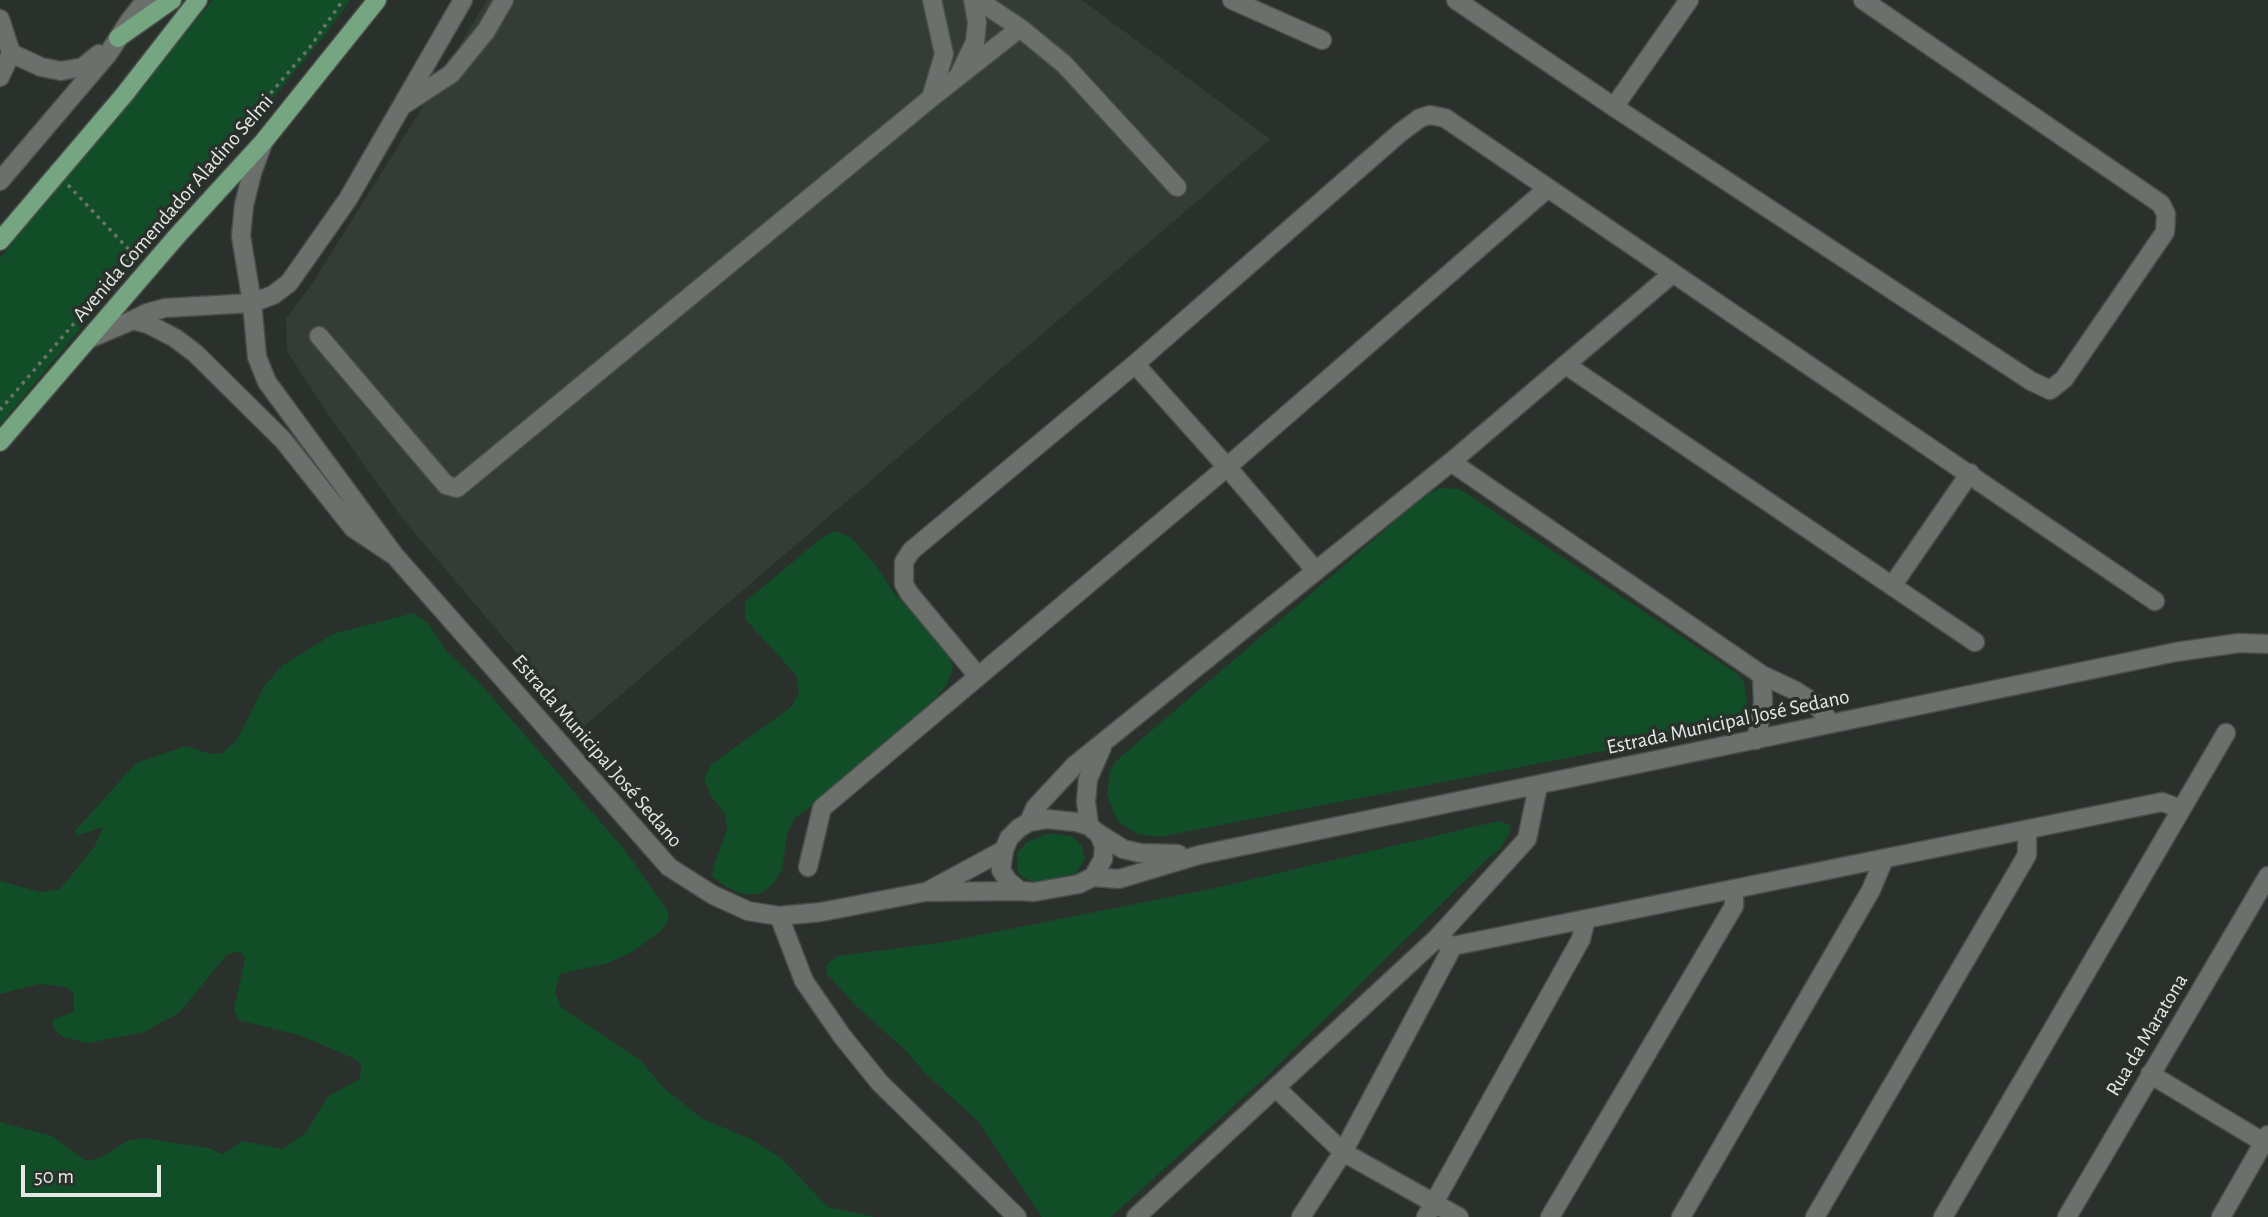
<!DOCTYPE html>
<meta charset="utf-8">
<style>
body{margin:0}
#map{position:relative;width:2268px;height:1217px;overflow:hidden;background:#2a302b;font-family:"Alegreya Sans",sans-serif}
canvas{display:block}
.scale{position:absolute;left:21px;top:1165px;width:140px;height:32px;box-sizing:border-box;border:4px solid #e5e9e6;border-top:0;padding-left:9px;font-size:21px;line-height:24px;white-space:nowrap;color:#e5e9e6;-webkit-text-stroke:5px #2a302b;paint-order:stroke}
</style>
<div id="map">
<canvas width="2268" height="1217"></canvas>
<div class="scale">50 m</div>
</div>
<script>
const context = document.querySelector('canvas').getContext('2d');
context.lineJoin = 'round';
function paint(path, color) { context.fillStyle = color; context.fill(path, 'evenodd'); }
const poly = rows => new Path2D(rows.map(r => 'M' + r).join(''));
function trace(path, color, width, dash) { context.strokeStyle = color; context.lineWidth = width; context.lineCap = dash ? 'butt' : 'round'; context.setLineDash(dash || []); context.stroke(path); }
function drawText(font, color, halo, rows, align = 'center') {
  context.font = font + ' "Alegreya Sans",sans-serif'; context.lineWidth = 7; context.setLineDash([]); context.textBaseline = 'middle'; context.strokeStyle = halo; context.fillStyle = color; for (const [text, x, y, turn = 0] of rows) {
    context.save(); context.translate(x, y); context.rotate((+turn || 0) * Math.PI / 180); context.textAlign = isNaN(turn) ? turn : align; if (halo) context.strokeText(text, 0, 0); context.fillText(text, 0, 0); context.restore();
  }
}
paint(poly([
 [487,0,1082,0,1270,139,581,729,402,518,327,413,287,351,286,319,310,287,417,116]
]), '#333d35');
paint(poly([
 [213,0,350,0,325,35,0,425,0,258],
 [1440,488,1458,489,1466,493,1739,675,1744,683,1747,701,1740,719,1733,726,1158,837,1138,834,1120,823,1114,814,1107,794,1110,771,1116,761,1427,494],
 [834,531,851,537,877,567,893,592,948,651,953,668,947,684,936,698,821,799,794,819,787,835,782,870,773,884,760,894,742,894,726,887,712,876,715,862,727,830,725,814,710,795,704,778,712,764,791,707,799,692,796,675,745,619,745,602,820,539],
 [413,613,428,623,447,652,477,680,624,849,668,911,669,920,661,931,634,951,608,963,560,974,555,991,561,1007,640,1060,663,1087,701,1118,753,1140,781,1158,828,1207,875,1217,0,1217,0,1122,52,1136,86,1161,102,1157,127,1141,143,1138,209,1148,222,1154,243,1141,282,1149,306,1133,328,1096,360,1079,361,1066,357,1060,302,1036,238,1020,234,1009,245,959,242,953,234,952,226,956,179,1013,144,1032,88,1043,63,1037,55,1031,52,1020,74,1012,74,993,65,987,39,984,0,994,0,881,40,892,60,889,95,846,103,827,76,836,75,831,136,763,186,746,210,754,222,753,237,740,264,686,283,665,333,634],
 [1498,821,1510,825,1511,830,1500,849,1487,859,1268,1075,1111,1217,1042,1217,977,1120,927,1075,905,1050,855,1005,827,974,826,966,836,956,945,942,1215,888],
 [1046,834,1057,834,1073,837,1082,846,1085,859,1076,873,1035,883,1022,877,1018,871,1017,853,1027,842]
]), '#114d26');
const minor = poly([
 [978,0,1020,28,1064,64,1177,187],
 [1232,0,1322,40],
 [1456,0,1614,107,2031,381,2050,390,2064,379,2165,232,2166,214,2161,204,1863,0],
 [0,19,11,53,41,67,61,71,83,67,99,54],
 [961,71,975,42,977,22,973,0],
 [0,77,11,53],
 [931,98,944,54,932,0],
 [405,104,451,74,486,31,504,0],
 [1614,107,1689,0],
 [0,181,108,54,130,20,146,0],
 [133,320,147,313,165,308,252,303,273,295,289,283,348,199,463,0],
 [319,336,446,485,457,488,931,98,1020,28],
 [91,338,133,320,148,324,175,338,195,353,283,440,353,528,395,556,267,382,257,357,252,303,241,236,244,205,252,173,263,143],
 [1135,364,1227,467,1316,571],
 [1566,365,1975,642],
 [1451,462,1762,675,1796,691,1813,702,1825,715,1828,723],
 [395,556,669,867,713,895,748,911,779,916,821,912,925,892,1020,891],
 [1892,586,1970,473],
 [978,676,909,593,904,584,904,562,911,551,1135,364,1401,132,1420,118,1430,115,1445,118,2155,601],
 [1756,740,1763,704,1762,675],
 [1047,819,1076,822,1089,826,1099,834,1104,846,1103,859,1093,877,1079,884,1034,892,1020,891,1008,881,1001,870,1004,850,1009,838,1019,828,1029,822,1047,819],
 [1029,822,1035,808,1075,765,1451,462,1672,274],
 [1089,826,1086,801,1088,779,1102,747],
 [1099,834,1123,849,1140,853,1178,854],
 [808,867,822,808,1227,467,1548,188],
 [1093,877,1119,879,1199,855,2176,652,2239,643,2268,644],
 [930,890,1004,850],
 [779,916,804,981,842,1036,880,1083,1017,1217],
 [1437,938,1453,946,2162,802,2181,809],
 [2150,1074,2268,1145],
 [1276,1088,1343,1152,1459,1217],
 [1136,1217,1437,938,1527,839,1538,786],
 [1301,1217,1343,1152,1453,946],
 [1426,1217,1581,939,1586,919],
 [1550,1217,1734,906,1734,889],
 [1681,1217,1871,890,1884,859],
 [1815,1217,2027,855,2027,830],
 [1943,1217,2226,733],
 [2067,1217,2268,876],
 [2221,1217,2268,1135]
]);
const major = poly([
 [118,38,172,0],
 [0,241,124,95,198,0],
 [0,442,177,236,264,141,377,0]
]);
trace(minor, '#4a4e4b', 21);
trace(major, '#4a4e4b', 21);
trace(poly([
 [68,185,135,256],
 [0,410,310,47,343,0]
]), '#6b716c', 3.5, [3.5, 5]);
trace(minor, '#6b706c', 18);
trace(major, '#75a581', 18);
drawText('21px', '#e5e9e6', '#2a302b', [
 ["Avenida Comendador Aladino Selmi",173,208,-49],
 ["Estrada Municipal José Sedano",1728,722,-12],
 ["Estrada Municipal José Sedano",597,751,49],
 ["Rua da Maratona",2147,1035,-59]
]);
</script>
